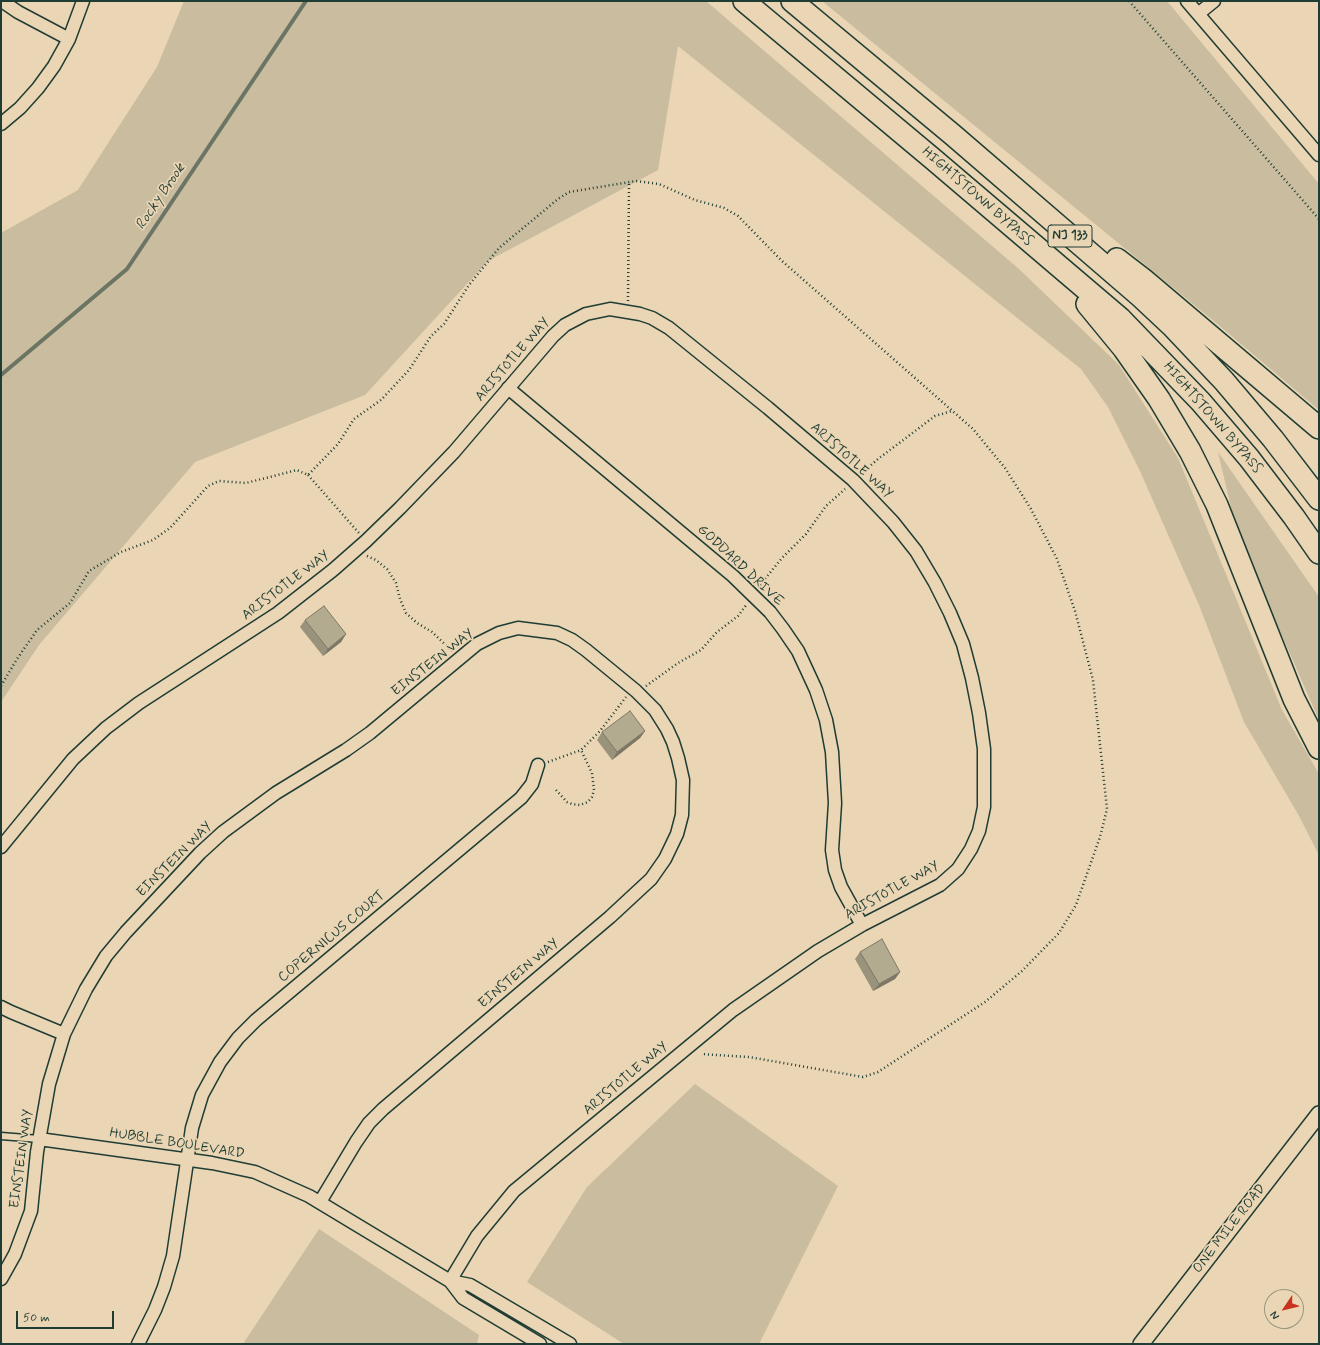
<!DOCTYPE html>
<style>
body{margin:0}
#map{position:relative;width:1320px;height:1345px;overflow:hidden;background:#ead5b4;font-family:Mynerve,sans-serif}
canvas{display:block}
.frame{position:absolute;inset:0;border:2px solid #1f3d34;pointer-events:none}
.north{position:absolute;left:1264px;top:1289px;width:40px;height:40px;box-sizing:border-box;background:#ead5b4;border:1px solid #999881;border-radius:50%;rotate:235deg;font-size:11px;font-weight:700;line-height:16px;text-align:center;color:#1f3d34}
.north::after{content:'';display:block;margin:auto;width:14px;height:18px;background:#c8321e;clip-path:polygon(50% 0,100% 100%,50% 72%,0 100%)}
.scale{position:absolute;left:16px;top:1311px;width:98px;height:18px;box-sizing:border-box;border:2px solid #1f3d34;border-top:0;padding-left:5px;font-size:12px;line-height:14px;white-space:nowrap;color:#1f3d34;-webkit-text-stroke:3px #ead5b4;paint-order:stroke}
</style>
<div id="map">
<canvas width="1320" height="1345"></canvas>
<div class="frame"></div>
<div class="north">N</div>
<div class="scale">50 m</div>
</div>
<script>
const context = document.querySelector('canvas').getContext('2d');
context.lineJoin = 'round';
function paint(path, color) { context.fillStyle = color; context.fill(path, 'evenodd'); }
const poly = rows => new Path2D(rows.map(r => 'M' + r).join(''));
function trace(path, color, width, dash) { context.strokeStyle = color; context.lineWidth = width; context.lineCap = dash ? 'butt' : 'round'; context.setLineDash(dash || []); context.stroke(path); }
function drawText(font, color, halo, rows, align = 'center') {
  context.font = font + ' Mynerve,sans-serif'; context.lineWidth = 3.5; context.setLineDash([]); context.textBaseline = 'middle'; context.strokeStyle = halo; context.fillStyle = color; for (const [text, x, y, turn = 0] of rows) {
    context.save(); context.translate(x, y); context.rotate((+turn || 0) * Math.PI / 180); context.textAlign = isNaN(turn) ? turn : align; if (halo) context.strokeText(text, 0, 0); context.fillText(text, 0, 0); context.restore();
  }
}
paint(poly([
 [184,1,706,1,1019,269,1119,365,1178,458,1282,710,1319,774,1319,855,1298,814,1244,722,1199,605,1140,471,1108,407,1081,369,678,46,658,170,488,261,365,395,195,462,39,645,1,702,1,233,78,190,157,67],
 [822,1,1167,1,1319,184,1319,410,1215,322],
 [1218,452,1319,597,1319,720,1237,533],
 [695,1084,838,1186,759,1344,624,1344,527,1282,587,1187],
 [319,1229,479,1335,477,1344,243,1344]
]), '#c9bc9f');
trace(poly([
 [1,375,127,269,306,1]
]), '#6a7564', 4);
const service = poly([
 [1,1136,39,1139]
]);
const minor = poly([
 [2,1,18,12,69,39],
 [1187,1,1319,155],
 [1198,14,1214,1],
 [1,124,20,108,38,88,54,66,69,39,83,1],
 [508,388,733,576,770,612,783,629,798,651,816,690,826,720,832,752,835,803,832,850,835,870,841,887,862,925],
 [1,847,73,759,106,728,139,703,278,613,333,570,366,541,400,508,454,452,553,336,565,325,586,314,610,309,640,314,652,318,669,328,768,408,853,480,893,522,916,551,935,583,950,613,963,644,972,678,979,713,984,749,984,807,979,831,971,849,958,869,940,885,862,925,818,951,733,1010,514,1191,477,1236,450,1281],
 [1,1007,11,1012,64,1034],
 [39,1139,212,1163,255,1172,309,1196,450,1281,470,1285,570,1344],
 [1,1279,15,1254,31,1211,37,1152,49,1084,64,1034,86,989,106,956,126,932,200,853,223,832,276,793,346,750,370,733,477,644,499,633,518,628,557,633,572,640,586,650,636,691,655,710,667,729,673,742,678,758,683,780,682,815,677,834,665,859,651,879,610,917,383,1109,369,1123,356,1142,320,1202],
 [450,1281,463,1298,540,1344],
 [138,1344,155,1310,164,1287,173,1256,192,1128,202,1095,220,1062,238,1038,256,1020,521,798,532,784,538,765]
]);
const tertiary = poly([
 [1141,1344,1319,1114]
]);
const motorway = poly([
 [744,1,933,159,1121,319,1201,402,1249,458,1294,517,1319,553],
 [792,1,953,135,1141,297,1172,326,1224,381,1273,439,1319,499],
 [1117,259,1143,279,1319,428],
 [1087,304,1124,349,1159,399,1190,451,1217,505,1294,699,1319,748]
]);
trace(service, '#1f3d34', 9);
trace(minor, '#1f3d34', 15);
trace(tertiary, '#1f3d34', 18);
trace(motorway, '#1f3d34', 24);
trace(poly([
 [1129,1,1319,219],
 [628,301,629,182],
 [862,473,878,459,935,416,952,411],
 [308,475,359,533],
 [367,556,376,560,387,569,396,583,400,599,406,613,417,623,432,632,452,651],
 [760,585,782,558,806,534,826,506,845,489],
 [1,686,17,659,37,630,70,603,89,571,121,552,153,540,170,528,208,486,219,481,246,483,297,470,308,475,338,444,354,419,381,400,409,370,431,336,444,324,469,285,499,248,558,199,569,192,636,181,659,184,695,200,724,208,738,216,782,261,973,429,1005,468,1031,509,1057,559,1075,611,1093,680,1107,809,1100,837,1076,905,1059,933,1022,971,985,1002,878,1072,863,1077,749,1057,702,1054],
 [646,686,678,663,701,650,717,632,738,616,747,604],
 [548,762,581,750,600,731,626,697],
 [556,790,567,802,572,804,580,805,588,802,592,797,594,790,592,773,581,750]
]), '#1f3d34', 2.5, [1, 3]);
trace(service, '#ead5b4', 6);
trace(minor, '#ead5b4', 12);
trace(tertiary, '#ead5b4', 15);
trace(motorway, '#ead5b4', 21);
paint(poly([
 [305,620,346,634,341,642,323,656,300,627],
 [645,731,640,738,612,760,597,740,602,732],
 [860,952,900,972,895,979,873,991,855,959]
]), '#99937c');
paint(poly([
 [346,634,341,642,323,656,328,649],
 [645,731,640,738,612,760,617,752],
 [900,972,895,979,873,991,879,984]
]), '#7d7865');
const building = poly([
 [324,606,346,634,328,649,305,620,324,606],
 [630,711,645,731,617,752,602,732,630,711],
 [882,939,900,972,879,984,860,952,882,939]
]);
paint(building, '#b2ab90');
trace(building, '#7d7865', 1);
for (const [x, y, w] of [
 [1070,236,44]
]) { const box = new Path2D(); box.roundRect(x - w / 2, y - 11, w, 22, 3); context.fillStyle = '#ead5b4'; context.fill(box); trace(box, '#1f3d34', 1); }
drawText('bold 13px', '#1f3d34', null, [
 ["NJ 133",1070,236]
]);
drawText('14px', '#1f3d34', '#ead5b4', [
 ["HIGHTSTOWN BYPASS",977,197,41],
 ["ARISTOTLE WAY",513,360,-49],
 ["HIGHTSTOWN BYPASS",1212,418,49],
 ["ARISTOTLE WAY",851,461,42],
 ["GODDARD DRIVE",740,566,43],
 ["ARISTOTLE WAY",286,586,-37],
 ["EINSTEIN WAY",433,663,-38],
 ["EINSTEIN WAY",175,860,-45],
 ["ARISTOTLE WAY",892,891,-29],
 ["COPERNICUS COURT",332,937,-40],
 ["EINSTEIN WAY",519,974,-40],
 ["ARISTOTLE WAY",626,1079,-40],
 ["HUBBLE BOULEVARD",177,1144,9],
 ["EINSTEIN WAY",22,1159,-82],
 ["ONE MILE ROAD",1230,1229,-52]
]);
drawText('italic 15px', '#324b40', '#ead5b4', [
 ["Rocky Brook",161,197,-56]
]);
</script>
